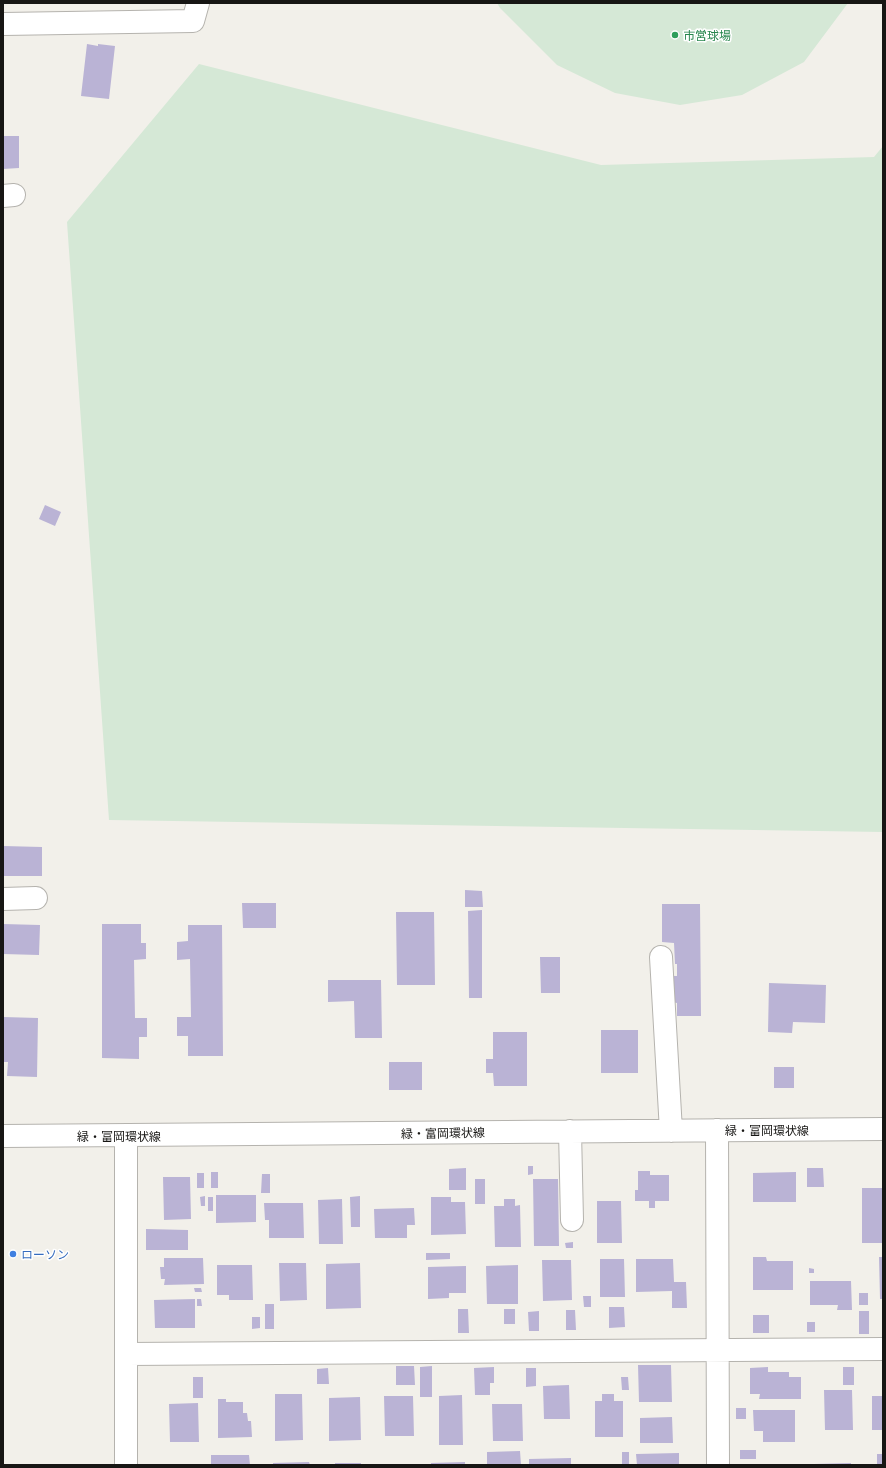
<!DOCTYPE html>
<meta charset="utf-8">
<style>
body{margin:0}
#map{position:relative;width:886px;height:1468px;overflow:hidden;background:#f2f0ea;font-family:Georgia,serif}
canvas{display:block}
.frame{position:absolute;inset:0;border:4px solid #171614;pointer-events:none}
</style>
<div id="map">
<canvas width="886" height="1468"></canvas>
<div class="frame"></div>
</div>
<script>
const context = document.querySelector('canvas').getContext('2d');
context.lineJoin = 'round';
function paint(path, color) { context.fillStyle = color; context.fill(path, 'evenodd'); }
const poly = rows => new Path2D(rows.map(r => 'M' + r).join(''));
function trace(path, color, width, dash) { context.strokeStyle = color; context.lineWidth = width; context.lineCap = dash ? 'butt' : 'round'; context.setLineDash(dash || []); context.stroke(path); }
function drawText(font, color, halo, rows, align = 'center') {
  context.font = font + ' Georgia,"Noto Sans JP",serif'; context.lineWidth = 3; context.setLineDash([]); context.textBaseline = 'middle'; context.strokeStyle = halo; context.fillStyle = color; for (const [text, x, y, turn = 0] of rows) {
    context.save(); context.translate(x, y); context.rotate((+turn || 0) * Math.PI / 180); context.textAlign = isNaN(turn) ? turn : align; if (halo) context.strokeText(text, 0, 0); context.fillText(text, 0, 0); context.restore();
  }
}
paint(poly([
 [497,3,848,3,804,62,742,95,680,105,615,93,557,65,500,8],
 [199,64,601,165,874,157,883,146,883,832,109,820,67,222]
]), '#d5e8d6');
paint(poly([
 [87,44,98,46,98,44,115,46,109,99,81,96],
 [3,136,19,136,19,168,3,169],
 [45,505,61,512,55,526,39,519],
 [3,846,42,847,42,876,3,876],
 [465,890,482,891,483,907,465,907],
 [242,903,276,903,276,928,243,928],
 [662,904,700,904,701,1016,677,1016,677,1003,672,1002,672,976,677,976,677,964,675,964,674,943,662,942],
 [482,910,482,998,469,998,468,911],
 [396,912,434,912,435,985,397,985],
 [3,924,40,925,39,955,3,954],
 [102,924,141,924,141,943,146,943,146,959,134,960,135,1018,147,1018,147,1037,139,1037,139,1059,102,1058],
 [188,925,222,925,223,1056,188,1056,188,1036,177,1036,177,1017,191,1017,190,959,177,960,177,942,188,941],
 [540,957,560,957,560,993,541,993],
 [328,980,381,980,382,1038,355,1038,354,1001,328,1002],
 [769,983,826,985,825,1023,793,1022,792,1033,768,1032],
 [3,1017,38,1018,37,1077,7,1076,8,1062,3,1062],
 [601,1030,638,1030,638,1073,601,1073],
 [493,1032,527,1032,527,1086,494,1086,493,1073,486,1073,486,1059,493,1059],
 [389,1062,422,1062,422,1090,389,1090],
 [774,1067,794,1067,794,1088,774,1088],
 [528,1166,533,1166,533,1174,528,1175],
 [466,1168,466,1190,449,1190,449,1169],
 [807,1168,823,1168,824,1187,807,1187],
 [638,1171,650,1171,650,1175,669,1175,669,1201,655,1201,655,1208,649,1208,649,1201,635,1201,635,1190,638,1190],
 [211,1172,218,1172,218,1188,211,1188],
 [796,1172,796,1202,753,1202,753,1173],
 [197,1173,204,1173,204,1188,197,1188],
 [262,1174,270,1174,270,1193,261,1193],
 [163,1177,190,1177,191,1219,164,1220],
 [475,1179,485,1179,485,1204,475,1204],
 [533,1179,558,1179,559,1246,534,1246],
 [862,1188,883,1188,883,1243,862,1243],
 [216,1195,256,1195,256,1222,216,1223],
 [205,1196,205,1206,201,1206,200,1197],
 [360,1196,360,1227,351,1227,350,1197],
 [208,1197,213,1197,213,1211,208,1211],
 [431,1197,451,1197,451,1202,465,1202,466,1234,431,1235],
 [342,1199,343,1244,319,1244,318,1200],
 [504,1199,515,1199,515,1206,520,1205,521,1247,495,1247,494,1206,504,1206],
 [597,1201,621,1201,622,1243,597,1243],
 [264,1203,303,1203,304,1238,269,1238,269,1220,265,1220],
 [414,1208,415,1225,407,1225,407,1238,375,1238,374,1209],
 [146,1229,188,1230,188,1250,146,1250],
 [573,1242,573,1248,566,1248,565,1243],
 [426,1253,450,1253,450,1259,426,1260],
 [753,1257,766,1257,767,1261,793,1261,793,1290,753,1290],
 [879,1257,883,1257,883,1299,880,1299],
 [164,1258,203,1258,204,1284,164,1285,165,1279,161,1279,160,1267,164,1267],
 [600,1259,624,1259,625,1297,600,1297],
 [636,1259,673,1259,674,1282,686,1282,687,1308,672,1308,672,1291,636,1292],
 [542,1260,571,1260,572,1300,543,1301],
 [279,1263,306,1263,307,1300,280,1301],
 [360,1263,361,1308,326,1309,326,1264],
 [217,1265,252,1265,253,1300,229,1300,229,1295,217,1295],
 [518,1265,518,1304,487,1304,486,1266],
 [466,1266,466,1293,449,1293,449,1298,428,1299,428,1267],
 [809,1268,814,1269,814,1273,809,1273],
 [810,1281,851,1281,852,1310,837,1310,838,1305,810,1305],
 [194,1288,201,1288,202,1292,195,1292],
 [859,1293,868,1293,868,1305,859,1305],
 [583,1296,591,1296,591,1307,584,1307],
 [195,1299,195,1328,155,1328,154,1300],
 [197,1299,201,1299,202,1306,197,1306],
 [265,1304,274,1304,274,1329,265,1329],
 [609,1307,624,1307,625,1327,609,1328],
 [458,1309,468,1309,469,1333,458,1333],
 [504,1309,515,1309,515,1324,504,1324],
 [566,1310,575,1310,576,1330,566,1330],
 [539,1311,539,1331,529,1331,528,1312],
 [859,1311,869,1311,869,1334,859,1334],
 [753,1315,769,1315,769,1333,753,1333],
 [252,1317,260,1317,260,1328,252,1329],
 [807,1322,815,1322,815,1332,807,1332],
 [638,1365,671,1365,672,1402,639,1402],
 [396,1366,414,1366,415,1385,396,1385],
 [432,1366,432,1397,420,1397,420,1367],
 [494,1367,494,1383,490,1383,490,1395,475,1395,474,1368],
 [768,1367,768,1372,789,1372,789,1377,801,1377,801,1399,759,1399,760,1394,750,1394,750,1368],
 [843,1367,854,1367,854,1385,843,1385],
 [328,1368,329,1384,317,1384,317,1369],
 [526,1368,536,1368,536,1386,526,1387],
 [193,1377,203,1377,203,1398,193,1398],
 [621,1377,628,1377,629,1390,622,1390],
 [569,1385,570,1419,544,1419,543,1386],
 [824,1390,852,1390,853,1430,825,1430],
 [275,1394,302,1394,303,1440,275,1441],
 [602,1394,614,1394,614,1401,623,1401,623,1437,595,1437,595,1401,602,1401],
 [462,1395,463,1445,439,1445,439,1396],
 [384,1396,413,1396,414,1436,385,1436],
 [872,1396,883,1396,883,1430,872,1430],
 [360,1397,361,1440,329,1441,329,1398],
 [218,1399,226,1399,226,1402,243,1402,243,1413,247,1413,248,1421,251,1421,252,1437,218,1438],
 [198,1403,199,1442,170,1442,169,1404],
 [492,1404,522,1404,523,1441,493,1441],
 [736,1408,746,1408,746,1419,736,1419],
 [753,1410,795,1410,795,1442,763,1442,763,1431,754,1431],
 [672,1417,673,1443,640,1443,640,1418],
 [740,1450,756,1450,756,1459,740,1459],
 [520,1451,521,1465,487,1465,487,1452],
 [622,1452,629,1452,629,1465,622,1465],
 [679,1453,679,1465,637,1465,636,1454],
 [877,1454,883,1454,883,1465,877,1465],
 [211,1455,249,1455,250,1465,211,1465],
 [571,1458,571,1465,529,1465,529,1459],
 [309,1462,310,1465,273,1465,273,1463],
 [465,1462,465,1465,431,1465,431,1463],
 [335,1463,361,1463,361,1465,335,1465],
 [851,1463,851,1465,814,1465,814,1464]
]), '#bab3d5');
const minor = poly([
 [3,24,193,21,198,3],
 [3,196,14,195],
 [3,899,36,898],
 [661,957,671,1131],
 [717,1130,718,1465],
 [570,1131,572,1220],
 [3,1136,883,1129],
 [126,1136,126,1465],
 [127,1354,883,1349]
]);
trace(minor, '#b5b3ae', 24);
trace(minor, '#fff', 22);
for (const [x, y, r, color] of [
 [675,35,4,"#2e9e5b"],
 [13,1254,4,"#3f7fe0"]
]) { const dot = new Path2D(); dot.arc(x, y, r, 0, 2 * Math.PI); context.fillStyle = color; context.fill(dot); trace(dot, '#fff', 1.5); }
drawText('12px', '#27864d', '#fff', [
 ["市営球場",683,35]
], 'left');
drawText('12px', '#171614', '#fff', [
 ["緑・富岡環状線",767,1130],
 ["緑・富岡環状線",443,1133,-1],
 ["緑・富岡環状線",119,1136]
]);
drawText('12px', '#366cbe', '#fff', [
 ["ローソン",21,1254]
], 'left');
</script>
